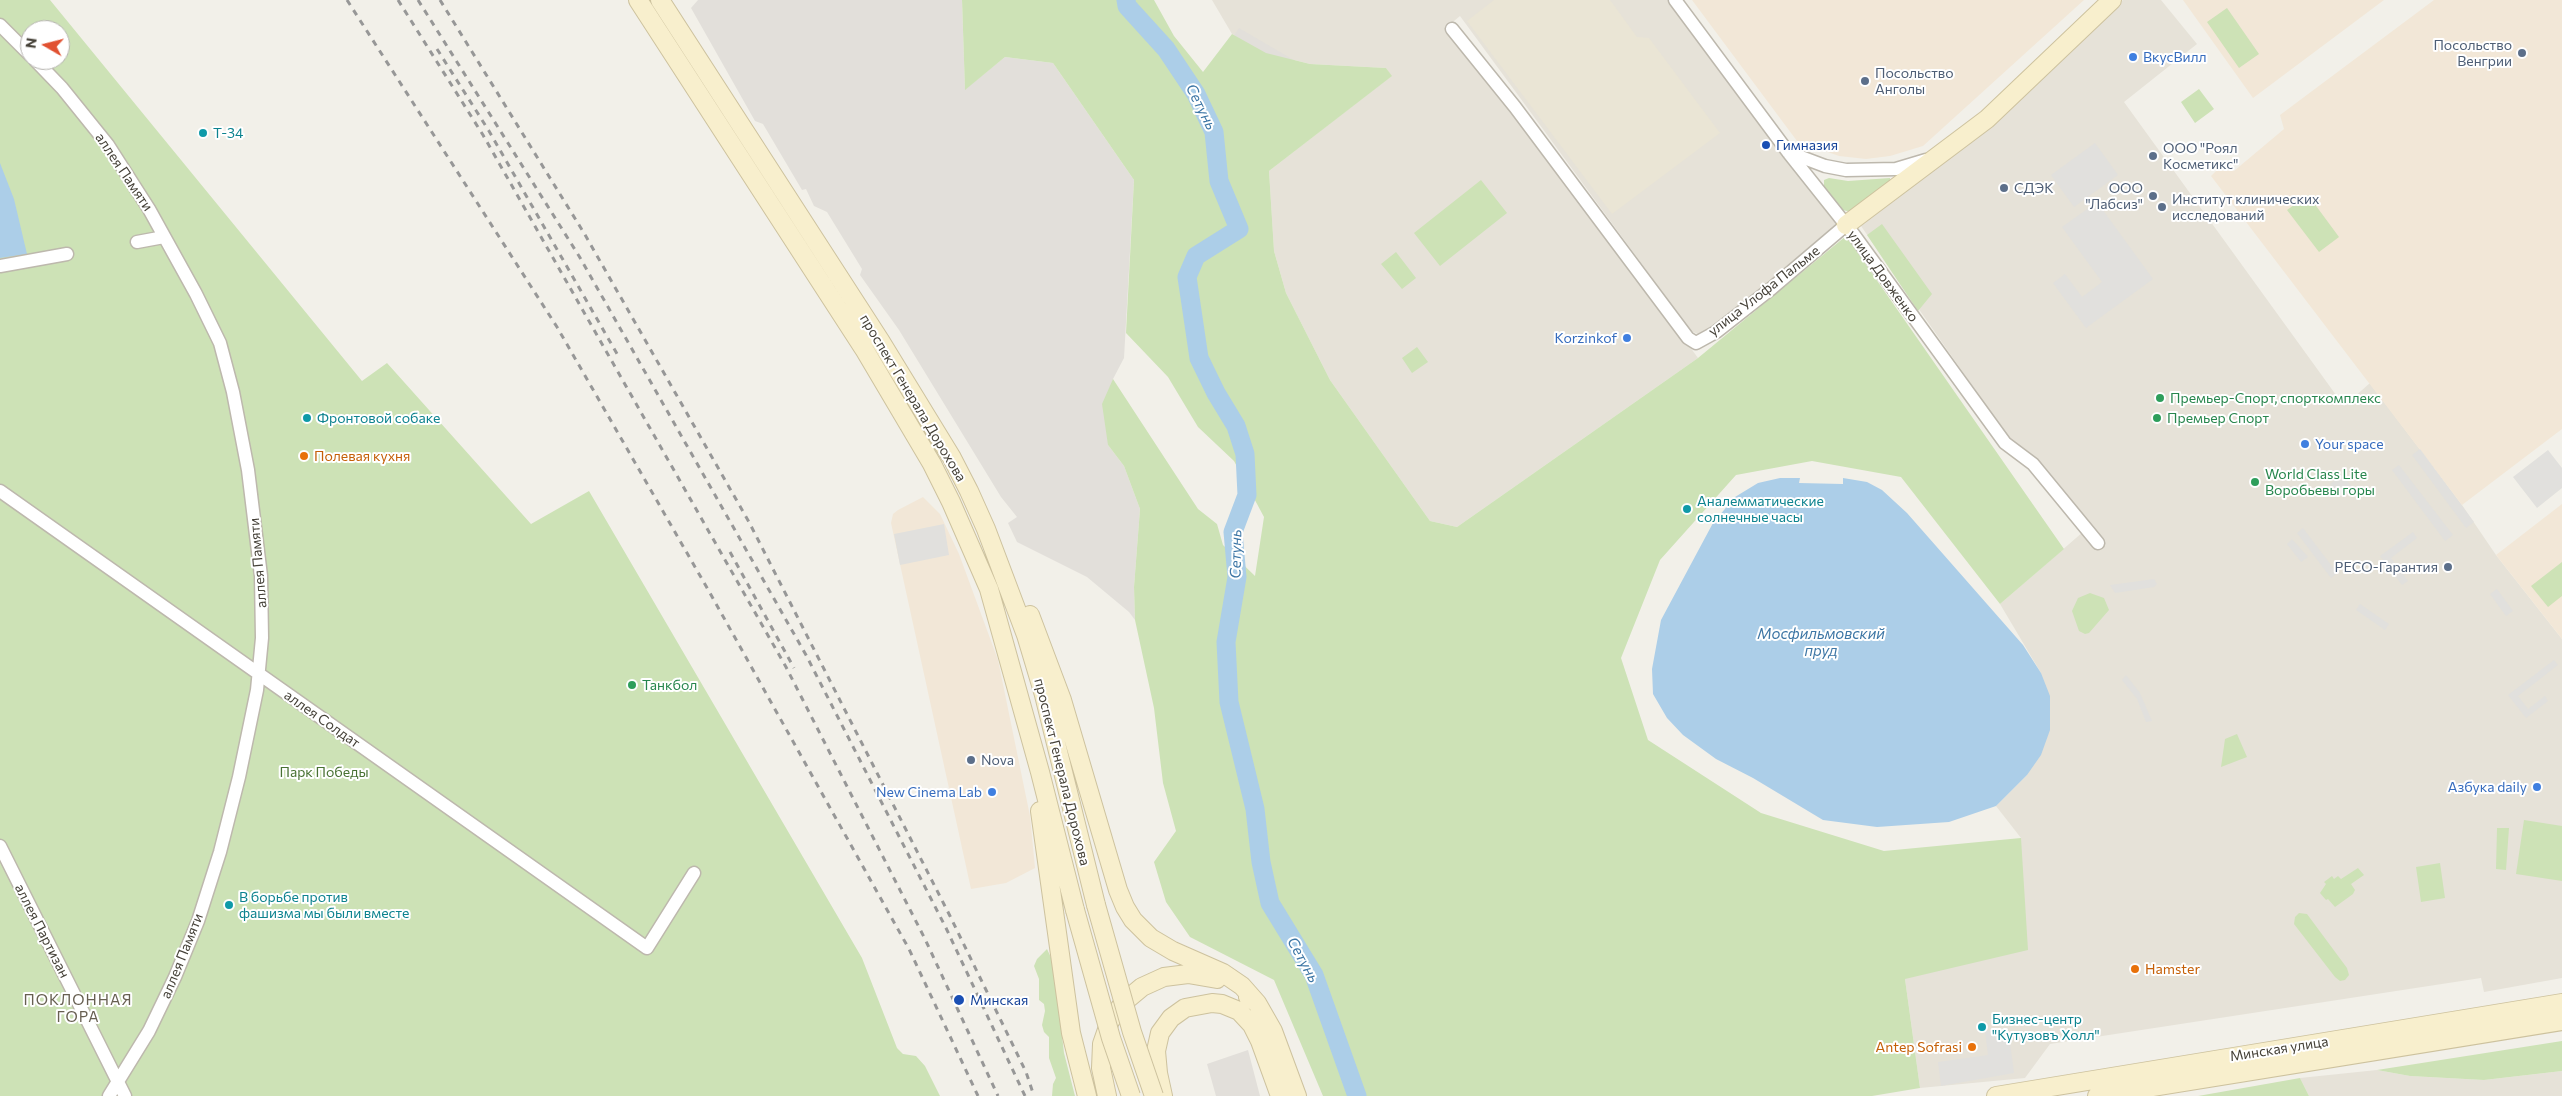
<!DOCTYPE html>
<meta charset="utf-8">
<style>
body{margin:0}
#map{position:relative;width:2562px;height:1096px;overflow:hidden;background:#f2f0e9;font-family:Commissioner,sans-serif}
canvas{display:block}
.north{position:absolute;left:20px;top:20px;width:50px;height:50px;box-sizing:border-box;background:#fff;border:1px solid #b5b3af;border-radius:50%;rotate:278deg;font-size:14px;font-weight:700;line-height:20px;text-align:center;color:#454138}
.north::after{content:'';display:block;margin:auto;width:18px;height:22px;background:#e15131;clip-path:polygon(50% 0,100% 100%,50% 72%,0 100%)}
</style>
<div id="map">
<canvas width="2562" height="1096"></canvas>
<div class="north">N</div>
</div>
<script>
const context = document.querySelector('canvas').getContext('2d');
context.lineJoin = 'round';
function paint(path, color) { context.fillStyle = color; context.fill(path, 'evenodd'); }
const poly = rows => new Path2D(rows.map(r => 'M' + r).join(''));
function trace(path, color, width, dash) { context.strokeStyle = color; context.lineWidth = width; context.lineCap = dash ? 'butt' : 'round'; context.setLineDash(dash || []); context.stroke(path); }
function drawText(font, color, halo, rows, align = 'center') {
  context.font = font + ' Commissioner,sans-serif'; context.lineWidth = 4; context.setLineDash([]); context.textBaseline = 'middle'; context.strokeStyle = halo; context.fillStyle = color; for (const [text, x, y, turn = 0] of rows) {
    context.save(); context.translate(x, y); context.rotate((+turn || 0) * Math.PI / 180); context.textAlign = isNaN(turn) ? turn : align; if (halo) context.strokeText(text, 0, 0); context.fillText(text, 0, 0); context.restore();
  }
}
paint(poly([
 [1212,0,1672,0,1837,220,1833,232,1711,329,1700,335,1691,331,1460,16,1454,21,1698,358,1457,527,1430,521,1330,380,1286,293,1274,251,1269,171,1391,76,1386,68,1310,64,1266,53,1232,34],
 [2123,0,2161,0,2197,44,2124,102,2344,406,2370,383,2462,505,2496,555,2562,639,2562,978,2484,992,2481,978,2050,1044,2025,1078,1920,1088,1905,979,2021,838,1996,806,2027,775,2041,673,2000,604,2091,525,2040,462,2010,440,1861,226,1993,125],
 [2377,1070,2410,1076,2484,1080,2562,1071,2562,1096,2309,1096,2300,1078]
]), '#e6e2d8');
paint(poly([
 [1692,0,2084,0,1923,146,1890,156,1866,159,1839,156,1797,141],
 [2183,0,2384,0,2253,98],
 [2434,0,2562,0,2562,429,2462,505,2211,176,2225,162,2234,171,2284,129,2280,115],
 [923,497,940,514,959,554,998,660,1030,816,1035,868,1006,883,971,889,891,523,893,514,898,510],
 [2562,504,2562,639,2496,555]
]), '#f2e7d7');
paint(poly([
 [698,0,962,0,965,89,1005,57,1053,63,1134,180,1124,358,1113,379,1108,445,1124,466,1140,509,1134,587,1135,620,1129,612,1087,577,1017,542,1008,523,1017,517,1001,497,899,330,860,275,862,269,827,212,814,206,806,189,802,190,763,124,755,121,691,8],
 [1239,28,1299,63,1291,78,1230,42],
 [1248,1050,1260,1096,1216,1096,1207,1064]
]), '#e2dfda');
paint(poly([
 [1494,0,1610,0,1637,37,1649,38,1720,133,1612,214,1467,21]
]), '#eae5d5');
paint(poly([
 [0,0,50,0,362,381,387,363,531,524,589,491,862,958,897,1048,903,1054,916,1056,925,1066,940,1096,0,1096],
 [30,30,60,30,60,60,30,60],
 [962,0,1154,0,1174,36,1203,72,1232,34,1266,53,1310,64,1386,68,1392,76,1269,171,1274,251,1286,293,1330,380,1430,521,1457,527,1698,358,1846,236,2064,549,2000,604,1901,477,1812,461,1736,475,1660,560,1621,658,1648,740,1761,813,1884,851,2021,838,2028,950,1905,979,1920,1088,1872,1096,1323,1096,1274,980,1190,937,1166,902,1154,862,1176,831,1163,783,1154,708,1135,620,1134,587,1140,509,1124,466,1108,445,1102,404,1113,379,1198,509,1217,524,1223,545,1255,576,1264,517,1234,461,1198,427,1168,377,1126,333,1134,180,1053,63,1005,57,965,90],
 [2227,8,2259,54,2239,68,2207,22],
 [2199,89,2214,109,2195,123,2181,102],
 [1829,178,1848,181,1890,178,1890,182,1852,212,1842,210,1824,187,1824,180],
 [1481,180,1507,213,1440,266,1414,233],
 [2308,195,2339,237,2319,252,2287,210],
 [1882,224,1932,294,1918,311,1867,235],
 [1396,252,1416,278,1402,289,1381,264],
 [1417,347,1428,362,1412,373,1402,358],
 [2562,562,2562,596,2548,607,2531,586],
 [2090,593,2104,598,2109,610,2089,633,2085,634,2079,631,2072,611,2078,598],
 [2237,734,2247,757,2221,767,2225,739],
 [2524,820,2562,826,2562,881,2516,874],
 [2497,828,2509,828,2506,870,2496,869],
 [2440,863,2445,898,2421,902,2416,867],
 [2358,868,2364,875,2351,884,2355,890,2353,894,2335,907,2328,899,2326,900,2320,893,2326,884,2324,882,2332,876,2334,879,2338,876,2341,879],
 [2299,913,2307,914,2347,968,2349,975,2345,980,2340,981,2335,977,2294,924,2295,917],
 [1047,949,1054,964,1064,1053,1075,1096,1052,1096,1053,1084,1056,1078,1049,1058,1049,1037,1044,1032,1042,1025,1045,1011,1044,1004,1039,1000,1039,979,1034,966,1037,959],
 [2562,1041,2562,1071,2484,1080,2410,1076,2377,1070],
 [2300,1078,2309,1096,2198,1096]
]), '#cde2b6');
paint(poly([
 [2095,143,2118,175,2074,207,2051,175],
 [2097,202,2153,279,2086,328,2053,283,2065,274,2082,297,2102,282,2062,227],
 [2420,449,2474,522,2466,528,2412,455],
 [2548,450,2562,468,2562,488,2537,508,2513,477],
 [2399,465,2453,535,2445,541,2392,470],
 [2342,474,2352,487,2340,497,2330,484],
 [944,524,949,555,900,565,894,534],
 [2303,528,2337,573,2331,578,2297,533],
 [2413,532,2417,538,2391,558,2408,581,2402,585,2380,556],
 [2292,539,2308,557,2301,562,2287,544],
 [2154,579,2157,584,2154,587,2115,593,2110,585],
 [2497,589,2513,611,2506,616,2490,594],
 [2360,604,2389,624,2385,630,2356,610],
 [2554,660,2558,665,2518,696,2528,709,2545,696,2548,701,2526,718,2508,695],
 [2126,675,2140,693,2152,721,2146,722,2137,699,2122,680],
 [2008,1028,2014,1073,1941,1086,1938,1062,1988,1055,1985,1031]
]), '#e1e0dd');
paint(poly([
 [0,163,14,199,27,254,0,258],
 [1780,478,1800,478,1799,483,1843,484,1843,478,1867,482,1882,490,1907,513,2023,645,2041,673,2050,696,2050,730,2041,755,2027,775,1996,806,1949,822,1877,827,1823,820,1753,778,1716,759,1683,735,1667,718,1653,694,1652,669,1661,620,1713,523,1735,497,1758,483]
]), '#accee8');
trace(poly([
 [1126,0,1127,6,1166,49,1196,94,1214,132,1219,181,1239,229,1196,256,1187,277,1199,358,1216,393,1236,426,1245,454,1247,495,1233,532,1237,577,1226,642,1229,702,1255,809,1261,862,1270,903,1314,975,1357,1096]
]), '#accee8', 19);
const street = poly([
 [1675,0,1788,152,1854,235,2005,443,2033,464,2098,543],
 [0,25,30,55],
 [1452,29,1515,107,1688,338,1696,343,1716,332,1772,288,1846,225],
 [35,60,62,88,108,145,149,209,196,294,220,343,233,392,248,470,261,576,262,638,257,690,239,777,220,852,198,921,175,977,149,1031,109,1096],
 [1788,152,1825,166,1846,170,1896,169,1926,160],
 [137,242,164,237],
 [0,266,67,254],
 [0,491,647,948,694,873],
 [0,846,125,1096]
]);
const secondary = poly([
 [638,0,864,349,932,464,951,502,989,589,1040,772,1075,910],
 [660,0,881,342,952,458,969,491,986,529,1026,635,1044,695,1096,905],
 [1846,225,1987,119,2112,0],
 [1030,615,1062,700,1118,890,1125,907,1133,920,1151,938,1173,951,1223,973,1242,986,1257,1003],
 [1040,811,1071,1033,1087,1096],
 [1248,997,1257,1003,1273,1031,1297,1096],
 [1107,1096,1101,1068,1102,1044,1110,1021,1124,1002,1142,987,1164,977,1188,974,1217,979],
 [1163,1096,1158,1073,1156,1051,1160,1033,1171,1018,1185,1008,1212,1003,1222,1004,1239,1011,1252,1025,1260,1041,1280,1096],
 [1996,1096,2562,1003],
 [2097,1096,2562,1021]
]);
trace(street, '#bdb8ad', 15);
trace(secondary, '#cdc29e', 20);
trace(street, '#fff', 12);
trace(secondary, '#f8efcd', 18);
trace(poly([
 [347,0,557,327,710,593,909,949,978,1096],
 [398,0,483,135,786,667,925,939,998,1096],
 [418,0,579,256,806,655,946,928,1025,1096],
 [440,0,584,233,749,522,950,916,1026,1072,1034,1096],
 [437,49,489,131,620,359],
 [730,552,794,668]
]), '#979797', 3, [6, 6]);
const secondaryBridge = poly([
 [1096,905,1132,1032,1154,1096],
 [1075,910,1111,1038,1131,1096]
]);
trace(secondaryBridge, '#cdc29e', 20, []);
trace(secondaryBridge, '#f8efcd', 18);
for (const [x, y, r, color] of [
 [2522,53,5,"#5c6f8a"],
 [2133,57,5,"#3f7fe0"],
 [1865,81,5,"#5c6f8a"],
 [203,133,5,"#0f9aa8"],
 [1766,145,5,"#1a4fb4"],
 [2153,156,5,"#5c6f8a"],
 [2004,188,5,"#5c6f8a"],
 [2153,196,5,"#5c6f8a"],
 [2162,207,5,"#5c6f8a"],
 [1627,338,5,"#3f7fe0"],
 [2160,398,5,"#2e9e5b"],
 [307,418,5,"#0f9aa8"],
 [2157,418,5,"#2e9e5b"],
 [2305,444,5,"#3f7fe0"],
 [304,456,5,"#e8710a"],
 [2255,482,5,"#2e9e5b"],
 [1687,509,5,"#0f9aa8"],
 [2448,567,5,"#5c6f8a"],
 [632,685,5,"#2e9e5b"],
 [971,760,5,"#5c6f8a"],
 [2537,787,5,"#3f7fe0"],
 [992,792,5,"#3f7fe0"],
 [229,905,5,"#0f9aa8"],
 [2135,969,5,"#e8710a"],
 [959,1000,6,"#1a4fb4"],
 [1982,1027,5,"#0f9aa8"],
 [1972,1047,5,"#e8710a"]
]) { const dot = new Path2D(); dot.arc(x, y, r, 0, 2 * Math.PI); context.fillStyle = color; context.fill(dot); trace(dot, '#fff', 2); }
drawText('14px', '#4e5e75', '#fff', [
 ["Посольство",2512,45,"right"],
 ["Венгрии",2512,61,"right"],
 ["Посольство",1875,73],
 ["Анголы",1875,89],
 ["ООО \"Роял",2163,148],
 ["Косметикс\"",2163,164],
 ["СДЭК",2014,188],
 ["ООО",2143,188,"right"],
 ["\"Лабсиз\"",2143,204,"right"],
 ["Институт клинических",2172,199],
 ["исследований",2172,215],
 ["РЕСО-Гарантия",2438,567,"right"],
 ["Nova",981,760]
], 'left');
drawText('14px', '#366cbe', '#fff', [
 ["ВкусВилл",2143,57,"left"],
 ["Korzinkof",1617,338],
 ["Your space",2315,444,"left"],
 ["Азбука daily",2527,787],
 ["New Cinema Lab",982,792]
], 'right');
drawText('14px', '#0d838f', '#fff', [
 ["Т-34",213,133],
 ["Фронтовой собаке",317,418],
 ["Аналемматические",1697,501],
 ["солнечные часы",1697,517],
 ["В борьбе против",239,897],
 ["фашизма мы были вместе",239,913],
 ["Бизнес-центр",1992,1019],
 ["\"Кутузовъ Холл\"",1992,1035]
], 'left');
drawText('14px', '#164399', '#fff', [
 ["Гимназия",1776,145],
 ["Минская",970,1000]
], 'left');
drawText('14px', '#454138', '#fff', [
 ["аллея Памяти",124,172,56],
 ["улица Довженко",1883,276,54],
 ["улица Улофа Пальме",1764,291,-38],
 ["проспект Генерала Дорохова",913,398,59],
 ["аллея Памяти",258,563,-95],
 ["аллея Солдат",322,719,35],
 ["проспект Генерала Дорохова",1062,772,76],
 ["аллея Партизан",42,931,63],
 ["аллея Памяти",182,956,-68],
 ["Минская улица",2279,1049,-9]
]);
drawText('14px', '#27864d', '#fff', [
 ["Премьер-Спорт, спорткомплекс",2170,398],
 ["Премьер Спорт",2167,418],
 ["World Class Lite",2265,474],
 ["Воробьевы горы",2265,490],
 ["Танкбол",642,685]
], 'left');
drawText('14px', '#c56008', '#fff', [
 ["Полевая кухня",314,456],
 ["Hamster",2145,969],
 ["Antep Sofrasi",1962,1047,"right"]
], 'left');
drawText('14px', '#487132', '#fff', [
 ["Парк Победы",324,772]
]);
drawText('italic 15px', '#3d76a5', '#fff', [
 ["Сетунь",1201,107,63],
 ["Сетунь",1236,554,-89],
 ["Мосфильмовский",1821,634],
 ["пруд",1821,651],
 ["Сетунь",1303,960,61]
]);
context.letterSpacing = '1px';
drawText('15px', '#675f51', '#fff', [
 ["ПОКЛОННАЯ",78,1000],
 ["ГОРА",78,1017]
]);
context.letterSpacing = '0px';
</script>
